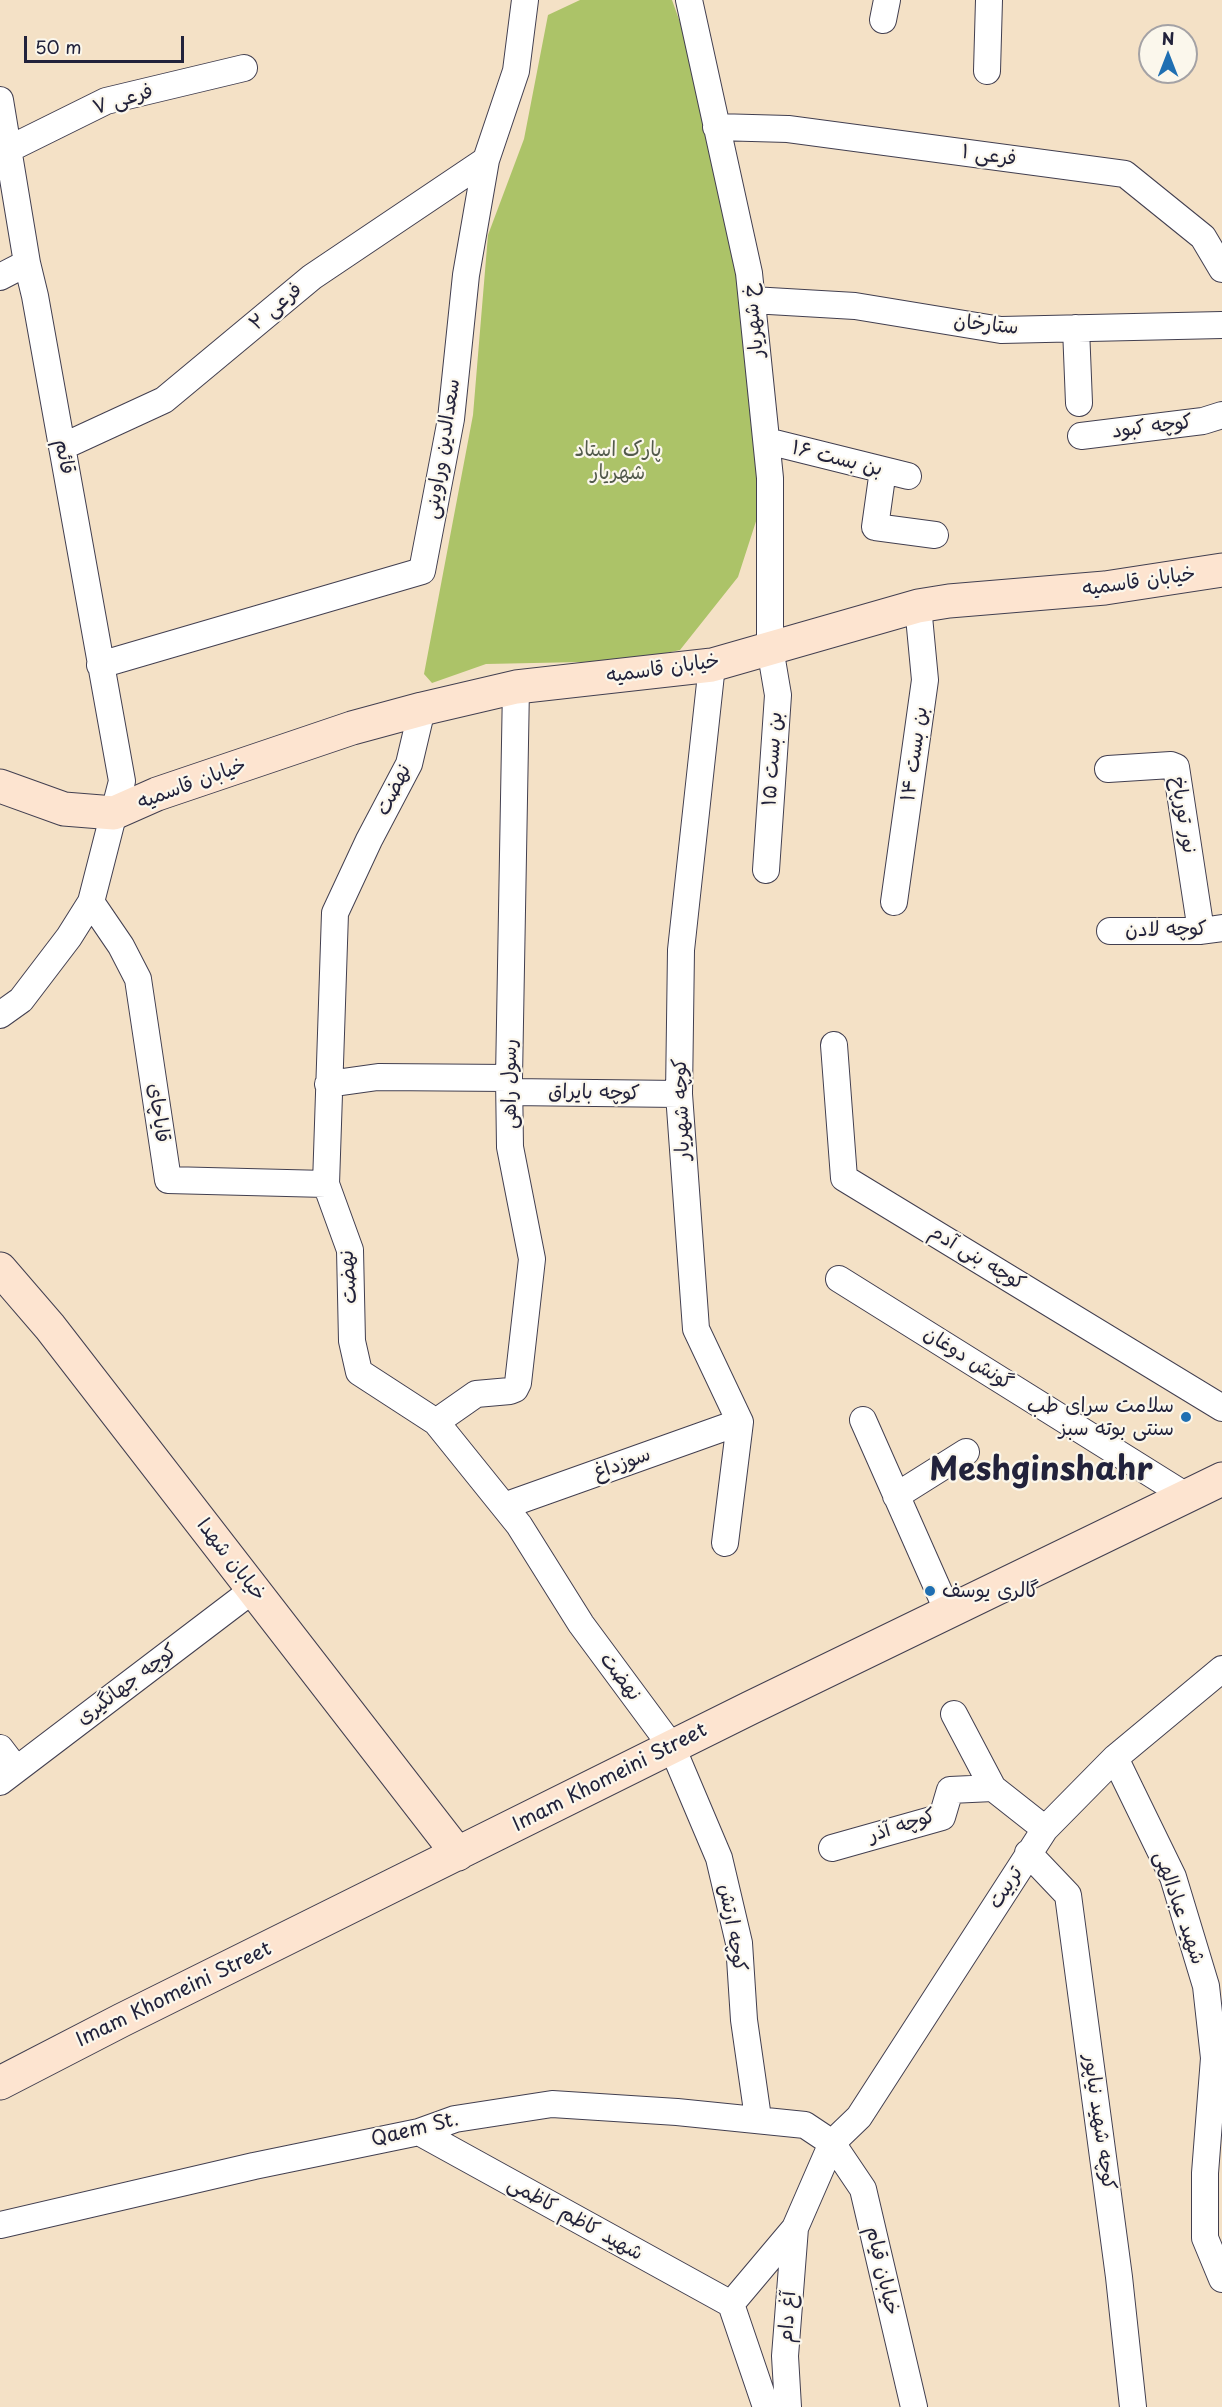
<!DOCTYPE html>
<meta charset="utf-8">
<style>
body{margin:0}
#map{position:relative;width:1222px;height:2407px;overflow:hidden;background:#f4e1c6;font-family:"Playpen Sans",sans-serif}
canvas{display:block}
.north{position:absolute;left:1138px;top:24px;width:60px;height:60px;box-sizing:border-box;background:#fbf7ec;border:2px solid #a4a2a5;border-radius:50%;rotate:0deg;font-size:16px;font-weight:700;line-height:24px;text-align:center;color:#22223b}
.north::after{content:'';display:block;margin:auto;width:21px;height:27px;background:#1f6fb2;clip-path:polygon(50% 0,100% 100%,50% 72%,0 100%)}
.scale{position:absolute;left:24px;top:36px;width:160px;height:27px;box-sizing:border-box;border:3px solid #22223b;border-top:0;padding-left:8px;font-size:18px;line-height:21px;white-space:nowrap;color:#22223b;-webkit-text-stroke:4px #fbf7ec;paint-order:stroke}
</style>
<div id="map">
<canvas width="1222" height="2407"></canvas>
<div class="north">N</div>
<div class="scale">50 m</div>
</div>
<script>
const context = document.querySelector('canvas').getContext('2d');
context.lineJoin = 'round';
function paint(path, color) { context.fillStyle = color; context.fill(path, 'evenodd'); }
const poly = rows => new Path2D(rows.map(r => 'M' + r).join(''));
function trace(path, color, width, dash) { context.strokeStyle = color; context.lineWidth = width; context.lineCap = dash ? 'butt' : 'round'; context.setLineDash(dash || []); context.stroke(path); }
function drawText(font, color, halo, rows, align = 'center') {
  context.font = font + ' "Playpen Sans","Playpen Sans Arabic",sans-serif'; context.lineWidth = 4.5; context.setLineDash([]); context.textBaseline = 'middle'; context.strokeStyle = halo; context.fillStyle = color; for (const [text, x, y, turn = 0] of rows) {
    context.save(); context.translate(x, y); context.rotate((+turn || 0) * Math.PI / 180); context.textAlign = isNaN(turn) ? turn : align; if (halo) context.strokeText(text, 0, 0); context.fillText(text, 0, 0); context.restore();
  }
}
paint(poly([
 [580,0,672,0,710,106,770,478,738,577,680,650,629,661,486,664,432,683,424,674,473,415,488,235,524,139,548,15]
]), '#acc368');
const street = poly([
 [689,0,749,273,770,478,770,648,778,695,766,870],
 [883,20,887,0],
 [987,71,989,0],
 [0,100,27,263,35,296,122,781,91,902,69,937,21,1000,0,1015],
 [716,127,788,129,1125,174,1203,237,1222,269],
 [9,149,106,101,244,68],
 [0,277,27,263],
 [752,300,855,306,1001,330,1222,325],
 [1076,328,1079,403],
 [1081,436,1203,421,1222,415],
 [767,441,908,476],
 [62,447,164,400,312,277,486,160],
 [883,470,875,527,935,535],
 [100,665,422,571,451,419,466,275,486,160,516,71,525,0],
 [712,665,681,950,679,1094,696,1329,740,1422,725,1543],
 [422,709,409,764,369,840,335,913,326,1184,350,1250,352,1341,359,1372,436,1422,519,1525,581,1624,672,1747,719,1858,739,1943,744,2020,758,2118],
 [1108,769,1171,765,1176,767,1201,931],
 [91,902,121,946,138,979,168,1180,326,1184],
 [894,902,925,680,918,606],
 [1110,931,1201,931,1222,928],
 [834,1045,844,1178,1222,1408],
 [328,1084,378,1077,509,1078],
 [510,1092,679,1094],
 [839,1279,1188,1497],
 [863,1420,948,1612],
 [436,1422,476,1394,510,1391,515,1389,518,1383,532,1259,510,1147,509,1078,516,687],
 [896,1496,966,1452],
 [504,1506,740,1422],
 [954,1714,993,1788,1045,1829],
 [0,1748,16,1769],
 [1115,1758,1173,1877,1206,1986,1214,2058,1205,2173,1205,2238,1222,2279],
 [0,1782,254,1589],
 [832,1848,942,1817,950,1790,993,1788],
 [1028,1853,1068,1895,1119,2277,1133,2407],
 [419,2132,731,2304],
 [0,2225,254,2166,419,2132,455,2119,552,2104,677,2112,805,2125,832,2143,863,2189,914,2407],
 [731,2304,795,2228,832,2143,859,2117,1045,1829,1115,1758,1222,1669],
 [731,2304,766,2407],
 [788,2407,785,2356,795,2228]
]);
const secondary = poly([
 [0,786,64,809,114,813,157,794,352,728,422,709,516,687,712,665,918,606,949,601,1105,588,1222,570],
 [0,1269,50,1327,458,1854],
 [0,2083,122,2020,750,1708,1222,1479]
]);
trace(street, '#423f50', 28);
trace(secondary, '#423f50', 35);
trace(street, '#fff', 26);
trace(secondary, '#fde4d0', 33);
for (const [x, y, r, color] of [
 [1186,1417,6,"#1f6fb2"],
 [930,1591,6,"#1f6fb2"]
]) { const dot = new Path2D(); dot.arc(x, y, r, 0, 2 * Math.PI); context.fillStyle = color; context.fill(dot); trace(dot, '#fbf7ec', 2); }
drawText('20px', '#22223b', '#fbf7ec', [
 ["فرعی ۷",123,100,-17],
 ["فرعی ۱",989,156,8],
 ["فرعی ۲",276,307,-40],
 ["خ شهریار",754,321,-96],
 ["ستارخان",986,325,6],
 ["کوچه کبود",1152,427,-7],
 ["سعدالدین وراوینی",443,449,-81],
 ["قائم",64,457,80],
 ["بن بست ۱۶",837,459,14],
 ["خیابان قاسمیه",1139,582,-8],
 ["خیابان قاسمیه",663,669,-8],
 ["بن بست ۱۴",915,754,-82],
 ["بن بست ۱۵",773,759,-86],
 ["خیابان قاسمیه",192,784,-20],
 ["نهضت",394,790,-64],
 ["نور تورپاخ",1183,815,81],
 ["کوچه لادن",1166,930,-1],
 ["رسول راهی",510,1084,-90],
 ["کوچه بایراق",594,1093,1],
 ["کوچه شهریار",682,1109,-92],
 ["قایاچای",158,1113,82],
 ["کوچه بنی آدم",977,1258,31],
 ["نهضت",349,1277,-94],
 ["گونش دوغان",968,1359,32],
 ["سوزداغ",622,1464,-20],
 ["خیابان شهدا",231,1560,52],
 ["نهضت",620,1677,53],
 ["کوچه جهانگیری",127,1685,-37],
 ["Imam Khomeini Street",610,1778,-27],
 ["کوچه آذر",902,1826,-18],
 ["تربیت",1006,1888,-57],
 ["شهید عبادالهی",1179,1908,71],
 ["کوچه ارتش",732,1928,80],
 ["Imam Khomeini Street",174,1995,-26],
 ["کوچه شهید نیاپور",1099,2122,82],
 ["Qaem St.",415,2130,-14],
 ["شهید کاظم کاظمی",575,2219,29],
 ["خیابان قیام",882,2271,77],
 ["آغ دام",788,2317,-86]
]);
drawText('20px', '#525a4b', '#fbf7ec', [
 ["پارک استاد",618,450],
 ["شهریار",618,473]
]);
drawText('20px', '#22223b', '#fbf7ec', [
 ["سلامت سرای طب",1174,1406],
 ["سنتی بوته سبز",1174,1429],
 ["گالری یوسف",942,1591,"left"]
], 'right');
drawText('bold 32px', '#22223b', '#fbf7ec', [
 ["Meshginshahr",1041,1471]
]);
</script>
